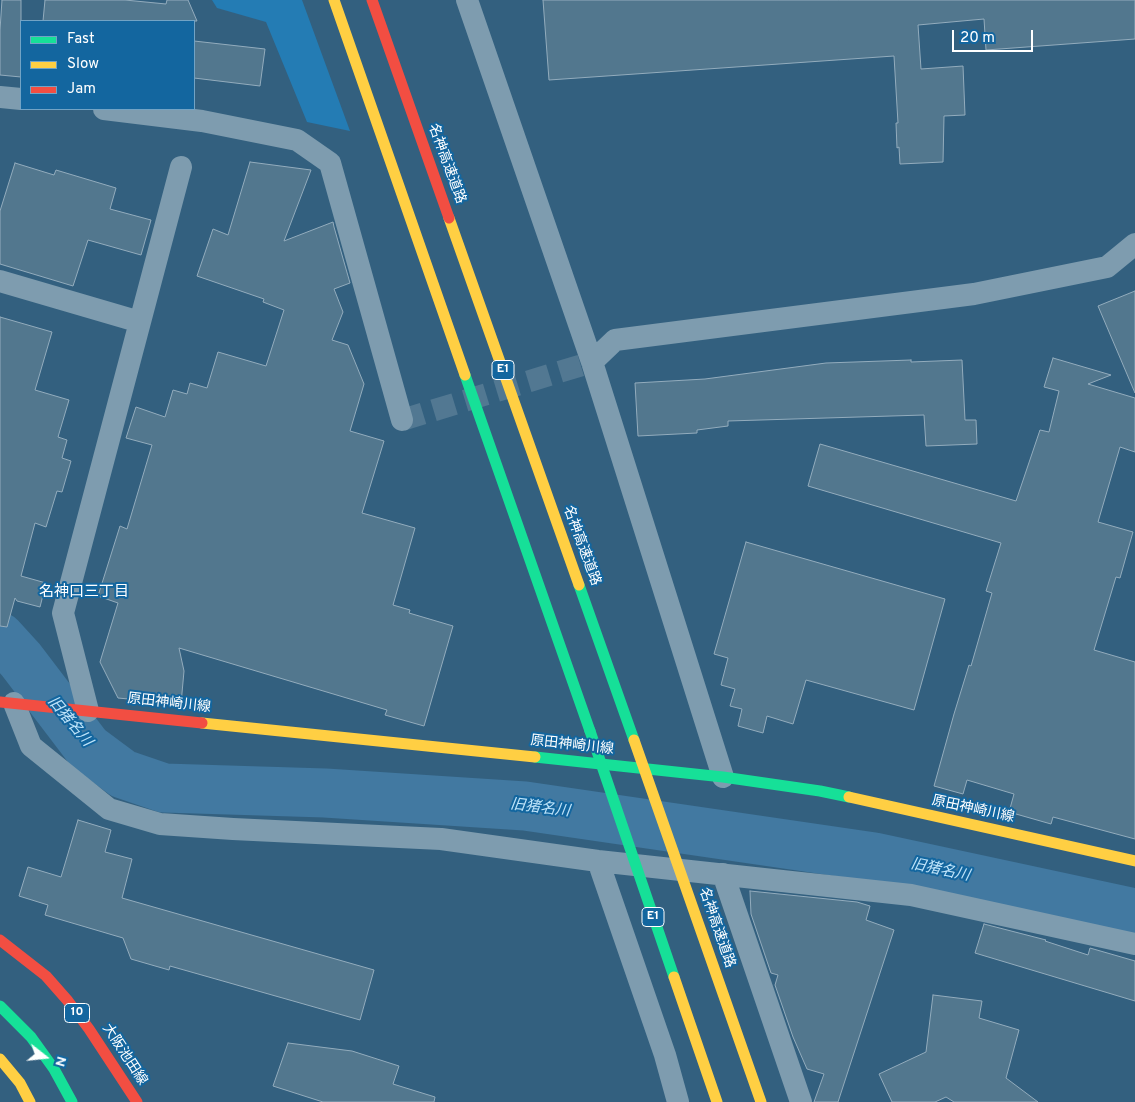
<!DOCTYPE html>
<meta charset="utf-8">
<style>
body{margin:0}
#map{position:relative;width:1135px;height:1102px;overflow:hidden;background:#33607f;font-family:Overpass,sans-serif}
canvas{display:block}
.legend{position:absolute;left:20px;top:20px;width:175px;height:90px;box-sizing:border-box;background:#13669f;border:1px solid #71a3c5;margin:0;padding:6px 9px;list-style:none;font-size:15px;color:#fff}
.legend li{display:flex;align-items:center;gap:10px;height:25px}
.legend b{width:25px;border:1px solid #71a3c5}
.north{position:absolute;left:20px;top:1032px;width:50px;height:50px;-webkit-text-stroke:4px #13669f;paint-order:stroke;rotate:106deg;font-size:14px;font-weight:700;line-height:20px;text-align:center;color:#fff}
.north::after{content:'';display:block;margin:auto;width:18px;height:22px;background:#fff;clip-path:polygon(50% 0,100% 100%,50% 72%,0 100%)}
.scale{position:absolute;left:952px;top:30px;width:81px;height:22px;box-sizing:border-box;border:2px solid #fff;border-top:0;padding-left:6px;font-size:15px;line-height:18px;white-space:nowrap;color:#fff;-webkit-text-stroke:4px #13669f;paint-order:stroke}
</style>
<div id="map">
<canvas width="1135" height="1102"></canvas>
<ul class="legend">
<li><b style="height:6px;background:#16e098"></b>Fast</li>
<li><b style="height:6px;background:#ffcf43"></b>Slow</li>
<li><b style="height:6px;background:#f24e42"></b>Jam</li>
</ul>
<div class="north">N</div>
<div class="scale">20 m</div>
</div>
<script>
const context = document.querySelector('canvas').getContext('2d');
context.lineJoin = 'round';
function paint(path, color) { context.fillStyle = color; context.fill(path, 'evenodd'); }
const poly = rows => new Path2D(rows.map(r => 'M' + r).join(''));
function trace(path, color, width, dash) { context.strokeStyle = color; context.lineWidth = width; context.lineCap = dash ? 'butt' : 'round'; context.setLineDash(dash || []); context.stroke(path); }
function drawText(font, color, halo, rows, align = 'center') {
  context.font = font + ' Overpass,"Noto Sans JP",sans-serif'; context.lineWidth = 4; context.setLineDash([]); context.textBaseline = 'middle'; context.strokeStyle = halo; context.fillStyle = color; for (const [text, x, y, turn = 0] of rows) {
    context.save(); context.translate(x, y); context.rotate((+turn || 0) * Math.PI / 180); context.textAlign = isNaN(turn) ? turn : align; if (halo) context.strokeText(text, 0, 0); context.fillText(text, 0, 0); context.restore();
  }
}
paint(poly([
 [212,0,302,0,350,131,307,122,266,22,217,8]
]), '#247cb4');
trace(poly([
 [0,637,21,660,88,748,123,774,164,788,325,793,525,806,874,857,1135,913]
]), '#4279a1', 49);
const building = poly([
 [2,0,21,0,21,77,0,75,0,30,2,0],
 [45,0,125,0,166,4,167,0,188,0,197,21,43,21,45,0],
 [543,0,1135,0,1135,39,986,50,984,19,918,25,921,69,963,66,965,115,944,116,943,162,900,164,899,147,897,148,896,123,898,123,894,56,549,80,543,0],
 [194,41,265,49,260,86,194,78,194,41],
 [250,162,311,170,284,241,333,222,334,227,350,283,334,289,343,312,332,340,348,345,364,384,350,431,384,441,362,513,415,528,393,605,410,610,409,613,453,626,424,726,385,715,387,710,179,648,184,671,181,704,118,698,100,662,118,603,98,596,120,526,127,529,152,445,126,438,136,407,165,417,173,390,187,394,190,383,207,388,218,352,266,366,284,310,263,302,264,299,197,276,213,229,228,235,250,162],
 [15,163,54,175,56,170,116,188,110,209,151,220,141,255,88,240,73,286,0,264,0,211,15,163],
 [1135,291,1135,393,1098,306,1135,291],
 [0,317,52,332,35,390,69,400,58,437,67,440,62,458,71,461,62,492,57,491,46,527,35,523,21,576,46,583,40,607,17,601,15,598,7,627,0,626,0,317],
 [1053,358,1111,375,1088,384,1135,398,1135,452,1120,447,1098,522,1133,532,1120,578,1116,577,1094,650,1135,662,1135,839,1053,817,1051,824,1009,812,1014,794,967,780,963,794,934,786,954,714,969,665,971,666,992,593,986,591,1001,543,808,486,820,444,1016,501,1040,430,1049,432,1059,391,1044,387,1053,358],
 [911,360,911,362,962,360,965,420,976,420,977,444,926,446,924,415,728,421,728,426,697,430,697,433,638,436,635,383,705,379,826,363,911,360],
 [746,542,945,599,914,710,806,680,793,724,767,716,763,733,738,726,742,709,730,706,735,689,721,685,728,658,714,654,746,542],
 [78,820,111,830,105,852,132,859,122,898,374,970,360,1020,170,966,169,970,131,959,123,938,45,915,48,905,19,896,28,867,61,877,78,820],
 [750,891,857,902,870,906,866,920,894,930,838,1102,814,1102,824,1074,807,1069,793,1037,775,985,778,975,771,973,751,914,750,891],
 [984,924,1046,940,1045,941,1088,955,1090,948,1135,961,1135,1001,975,953,984,924],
 [933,995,982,1001,979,1018,1019,1030,1006,1078,1038,1102,954,1102,946,1097,935,1102,892,1102,879,1074,926,1052,933,995],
 [288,1043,352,1051,399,1066,393,1084,435,1097,434,1102,323,1102,273,1086,288,1043]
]);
paint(building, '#52778e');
trace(building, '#93acbd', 1);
trace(poly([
 [402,420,592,362]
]), '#527892', 22, [22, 11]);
trace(poly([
 [467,0,592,362,723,777],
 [0,97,21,99],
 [104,109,202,121,297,140,330,163,402,420],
 [0,281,140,322],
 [592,362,615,340,974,294,1107,267,1135,244],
 [14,703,31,746,109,809,160,824,233,829,441,839,598,861,911,895,1135,944],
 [88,711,63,613,181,167],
 [598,861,665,1055,678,1102],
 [723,874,801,1102]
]), '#7e9caf', 22);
trace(poly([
 [465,375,590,731],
 [579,585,634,740],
 [535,757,723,777,820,791,849,797],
 [0,1006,31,1037,54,1069,72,1102]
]), '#16e098', 11);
trace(poly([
 [334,0,465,375],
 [449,218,579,585],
 [202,723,535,757],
 [849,797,1135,861],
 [0,1059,20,1083,30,1102]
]), '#ffcf43', 11);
trace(poly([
 [372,0,449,218],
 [0,702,202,723],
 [0,940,46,976,68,1001,89,1029,137,1102]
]), '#f24e42', 11);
trace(poly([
 [590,731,674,977]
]), '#16e098', 11);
trace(poly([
 [634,740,761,1102],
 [674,977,717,1102]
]), '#ffcf43', 11);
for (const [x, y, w] of [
 [503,370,22],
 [653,917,22],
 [77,1013,25]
]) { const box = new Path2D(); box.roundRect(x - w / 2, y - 9.5, w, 19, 4); context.fillStyle = '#13669f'; context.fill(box); trace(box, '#fff', 1); }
drawText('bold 12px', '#fff', null, [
 ["E1",503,370],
 ["E1",653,917],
 ["10",77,1013]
]);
drawText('14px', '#fff', '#13669f', [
 ["名神高速道路",446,164,70],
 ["名神高速道路",581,546,70],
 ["原田神崎川線",169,704,6],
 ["原田神崎川線",572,746,6],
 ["原田神崎川線",973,810,12],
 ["名神高速道路",716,928,71],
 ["大阪池田線",124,1055,57]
]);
drawText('15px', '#fff', '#13669f', [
 ["名神口三丁目",84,593]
]);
drawText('italic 15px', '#bfe4fa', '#13669f', [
 ["旧猪名川",69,722,50],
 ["旧猪名川",540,809,7],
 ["旧猪名川",940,871,12]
]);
</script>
